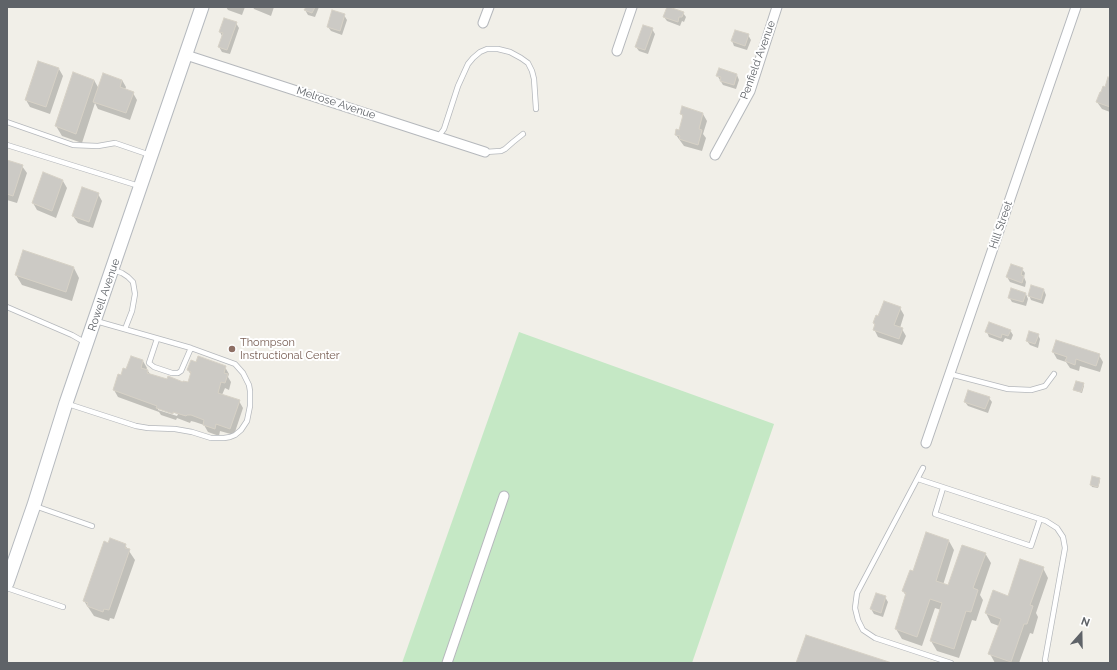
<!DOCTYPE html>
<style>
body{margin:0}
#map{position:relative;width:1117px;height:670px;overflow:hidden;background:#f1efe8;font-family:Raleway,sans-serif}
canvas{display:block}
.frame{position:absolute;inset:0;border:8px solid #5f6368;pointer-events:none}
.north{position:absolute;left:1061px;top:614px;width:40px;height:40px;-webkit-text-stroke:3px #fff;paint-order:stroke;rotate:20deg;font-size:11px;font-weight:700;line-height:16px;text-align:center;color:#5f6368}
.north::after{content:'';display:block;margin:auto;width:14px;height:18px;background:#5f6368;clip-path:polygon(50% 0,100% 100%,50% 72%,0 100%)}
</style>
<div id="map">
<canvas width="1117" height="670"></canvas>
<div class="frame"></div>
<div class="north">N</div>
</div>
<script>
const context = document.querySelector('canvas').getContext('2d');
context.lineJoin = 'round';
function paint(path, color) { context.fillStyle = color; context.fill(path, 'evenodd'); }
const poly = rows => new Path2D(rows.map(r => 'M' + r).join(''));
function trace(path, color, width, dash) { context.strokeStyle = color; context.lineWidth = width; context.lineCap = dash ? 'butt' : 'round'; context.setLineDash(dash || []); context.stroke(path); }
function drawText(font, color, halo, rows, align = 'center') {
  context.font = font + ' Raleway,sans-serif'; context.lineWidth = 4; context.setLineDash([]); context.textBaseline = 'middle'; context.strokeStyle = halo; context.fillStyle = color; for (const [text, x, y, turn = 0] of rows) {
    context.save(); context.translate(x, y); context.rotate((+turn || 0) * Math.PI / 180); context.textAlign = isNaN(turn) ? turn : align; if (halo) context.strokeText(text, 0, 0); context.fillText(text, 0, 0); context.restore();
  }
}
paint(poly([
 [519,332,774,424,692,663,402,663]
]), '#c5e8c5');
paint(poly([
 [226,7,245,7,242,15,228,10],
 [253,7,274,7,271,16,254,9],
 [307,7,319,7,315,17,308,15,305,10],
 [683,13,686,17,684,22,682,21,680,26,667,21,664,17],
 [344,15,347,20,342,35,331,31,328,27],
 [236,23,239,28,230,54,222,52,219,47,222,36,220,32],
 [652,29,655,34,648,54,639,51,636,47],
 [748,35,751,40,747,50,734,46,732,41],
 [59,69,63,76,50,114,30,107,26,100],
 [719,69,737,75,739,80,736,89,723,85,717,75],
 [1110,79,1110,112,1102,109,1097,102],
 [94,80,99,89,122,80,126,87,125,90,133,93,137,100,130,120,98,109,95,103,82,143,62,136,56,126],
 [681,113,703,114,707,121,703,134,706,138,702,151,684,146,676,135,680,131,683,118],
 [7,161,22,166,27,173,17,203,7,200],
 [44,174,63,181,67,188,56,218,37,210,33,203],
 [98,194,102,201,93,228,78,223,73,216],
 [24,252,74,268,79,278,72,301,22,285,16,275],
 [1022,269,1025,273,1024,277,1026,282,1025,287,1010,282,1007,277],
 [1044,290,1046,295,1043,304,1031,300,1029,295],
 [1026,294,1028,299,1026,306,1012,302,1009,297],
 [900,308,904,315,900,328,902,329,906,336,902,345,878,337,874,329,875,326,874,323],
 [1010,330,1013,335,1011,340,1005,338,1003,342,989,337,987,332],
 [1038,335,1040,339,1038,348,1030,345,1027,341],
 [1053,352,1099,355,1103,362,1100,372,1080,366,1079,371,1070,368,1066,362,1057,359],
 [143,361,147,368,146,370,148,371,150,374,168,381,188,383,191,375,188,370,225,367,229,374,228,377,231,382,229,390,225,388,222,395,239,401,243,408,234,435,220,431,219,436,208,432,204,425,195,422,191,421,190,423,177,418,176,420,161,415,159,412,118,397,114,390,121,376,127,371],
 [158,408,178,414,177,416,158,410],
 [1083,384,1084,386,1082,393,1076,391,1074,389],
 [989,398,992,402,988,413,968,406,965,402],
 [1099,479,1100,481,1098,488,1092,487,1091,485],
 [949,541,954,550,943,585,948,587,985,553,991,563,980,595,983,600,976,621,972,620,959,658,937,651,931,641,941,610,935,608,922,646,902,639,896,629,906,596,903,591,914,572],
 [109,544,125,545,135,560,114,619,110,618,109,621,94,616,84,601],
 [1043,568,1048,578,1036,613,1038,617,1033,634,1030,633,1019,663,995,663,990,654,999,626,991,623,986,613,1008,597],
 [885,597,888,602,883,617,874,614,871,609]
]), '#0003');
const building = poly([
 [306,7,315,7,312,13,304,10,306,7],
 [667,7,669,7,684,12,682,17,679,17,678,22,663,17,667,7],
 [332,10,345,14,340,31,327,27,332,10],
 [224,18,237,22,227,50,218,47,223,33,219,32,224,18],
 [643,25,653,28,645,50,635,47,643,25],
 [735,30,749,34,745,46,731,41,735,30],
 [38,61,59,68,46,107,25,100,38,61],
 [719,68,737,74,734,85,720,81,721,77,716,76,719,68],
 [73,72,94,80,76,134,55,126,73,72],
 [103,73,122,80,120,87,134,92,126,113,93,102,103,73],
 [1108,77,1110,78,1110,107,1096,102,1100,92,1101,92,1103,86,1105,87,1108,77],
 [682,106,703,113,699,129,702,130,698,145,679,139,680,136,675,135,676,129,679,130,683,115,680,114,682,106],
 [7,160,23,165,13,196,7,194,7,160],
 [43,172,63,180,52,211,32,203,43,172],
 [82,187,99,193,89,222,72,216,82,187],
 [23,250,74,267,66,292,15,275,23,250],
 [1011,264,1023,268,1021,275,1024,276,1022,283,1006,277,1011,264],
 [1031,285,1044,289,1041,300,1028,296,1031,285],
 [1011,288,1026,293,1023,302,1008,298,1011,288],
 [884,301,901,307,894,325,903,328,899,339,873,330,875,324,873,323,876,315,878,316,884,301],
 [989,322,1011,330,1008,336,1002,334,1001,338,985,332,989,322],
 [1029,331,1039,334,1035,344,1026,341,1029,331],
 [1056,340,1100,354,1096,366,1076,359,1075,365,1065,361,1067,357,1052,352,1056,340],
 [131,356,143,360,141,368,148,370,147,373,167,379,168,376,183,382,183,381,188,382,191,372,187,370,191,360,196,362,198,356,226,366,224,373,228,374,225,383,221,382,218,393,240,400,230,429,216,424,215,429,203,425,204,420,191,415,187,415,186,416,173,412,173,414,156,408,157,406,113,390,118,374,121,375,123,368,126,369,131,356],
 [1076,381,1084,383,1081,392,1073,390,1076,381],
 [968,390,990,397,985,409,964,402,968,390],
 [1092,476,1100,478,1098,487,1090,485,1092,476],
 [926,532,949,540,936,581,948,585,962,545,986,553,973,588,978,590,971,612,966,611,954,649,930,641,942,603,930,599,917,637,895,629,906,593,902,591,910,570,913,571,926,532],
 [110,538,126,544,125,548,130,549,109,610,104,609,103,612,87,606,88,603,83,601,104,541,108,543,110,538],
 [1020,559,1044,567,1030,605,1033,606,1027,624,1024,624,1011,662,988,654,1001,619,985,613,993,590,1008,596,1020,559],
 [876,593,886,596,881,613,870,609,876,593],
 [806,635,892,663,796,663,806,635]
]);
paint(building, '#cccac5');
trace(building, '#d6d1c6', 1);
const lane = poly([
 [7,122,73,145,98,146,115,143,150,155],
 [438,137,444,129,458,86,468,64,473,58,480,52,487,49,498,49,510,52,521,58,528,63,532,71,534,79,536,109],
 [7,145,139,186],
 [485,152,501,151,505,149,513,142,523,134],
 [113,270,122,273,128,277,133,282,135,294,132,311,125,329],
 [7,307,72,335,86,343],
 [157,339,149,363,154,367,172,373,178,373,181,371,191,348],
 [950,374,1008,389,1031,390,1045,386,1054,374],
 [68,404,136,426,148,428,175,429,192,432,211,438,224,438,230,437,235,435,241,430,247,421,250,406,250,391,249,385,243,373,235,364,191,348,96,321],
 [923,468,857,593,855,608,858,620,863,630,875,638,951,663],
 [918,479,1046,521,1057,528,1063,537,1065,548,1045,660,1046,663],
 [943,488,935,514,1031,546,1040,519],
 [35,506,92,526],
 [7,588,63,607]
]);
const street = poly([
 [483,23,489,7],
 [617,51,632,7],
 [186,55,485,152],
 [715,155,750,91,777,7],
 [926,443,1076,7],
 [447,663,504,496]
]);
const secondary = poly([
 [7,583,34,505,66,403,202,7]
]);
trace(lane, '#b5b8bc', 6);
trace(street, '#b5b8bc', 11);
trace(secondary, '#b6babf', 15);
trace(lane, '#fff', 4.5);
trace(street, '#fff', 9);
trace(secondary, '#fff', 13);
for (const [x, y, r, color] of [
 [232,349,4,"#8d6e63"]
]) { const dot = new Path2D(); dot.arc(x, y, r, 0, 2 * Math.PI); context.fillStyle = color; context.fill(dot); trace(dot, '#fff', 1.5); }
drawText('11px', '#5f6368', '#fff', [
 ["Penfield Avenue",758,60,-70],
 ["Melrose Avenue",336,103,18],
 ["Hill Street",1001,225,-71],
 ["Rowell Avenue",104,295,-71]
]);
drawText('11px', '#785e54', '#fff', [
 ["Thompson",240,343],
 ["Instructional Center",240,356]
], 'left');
</script>
